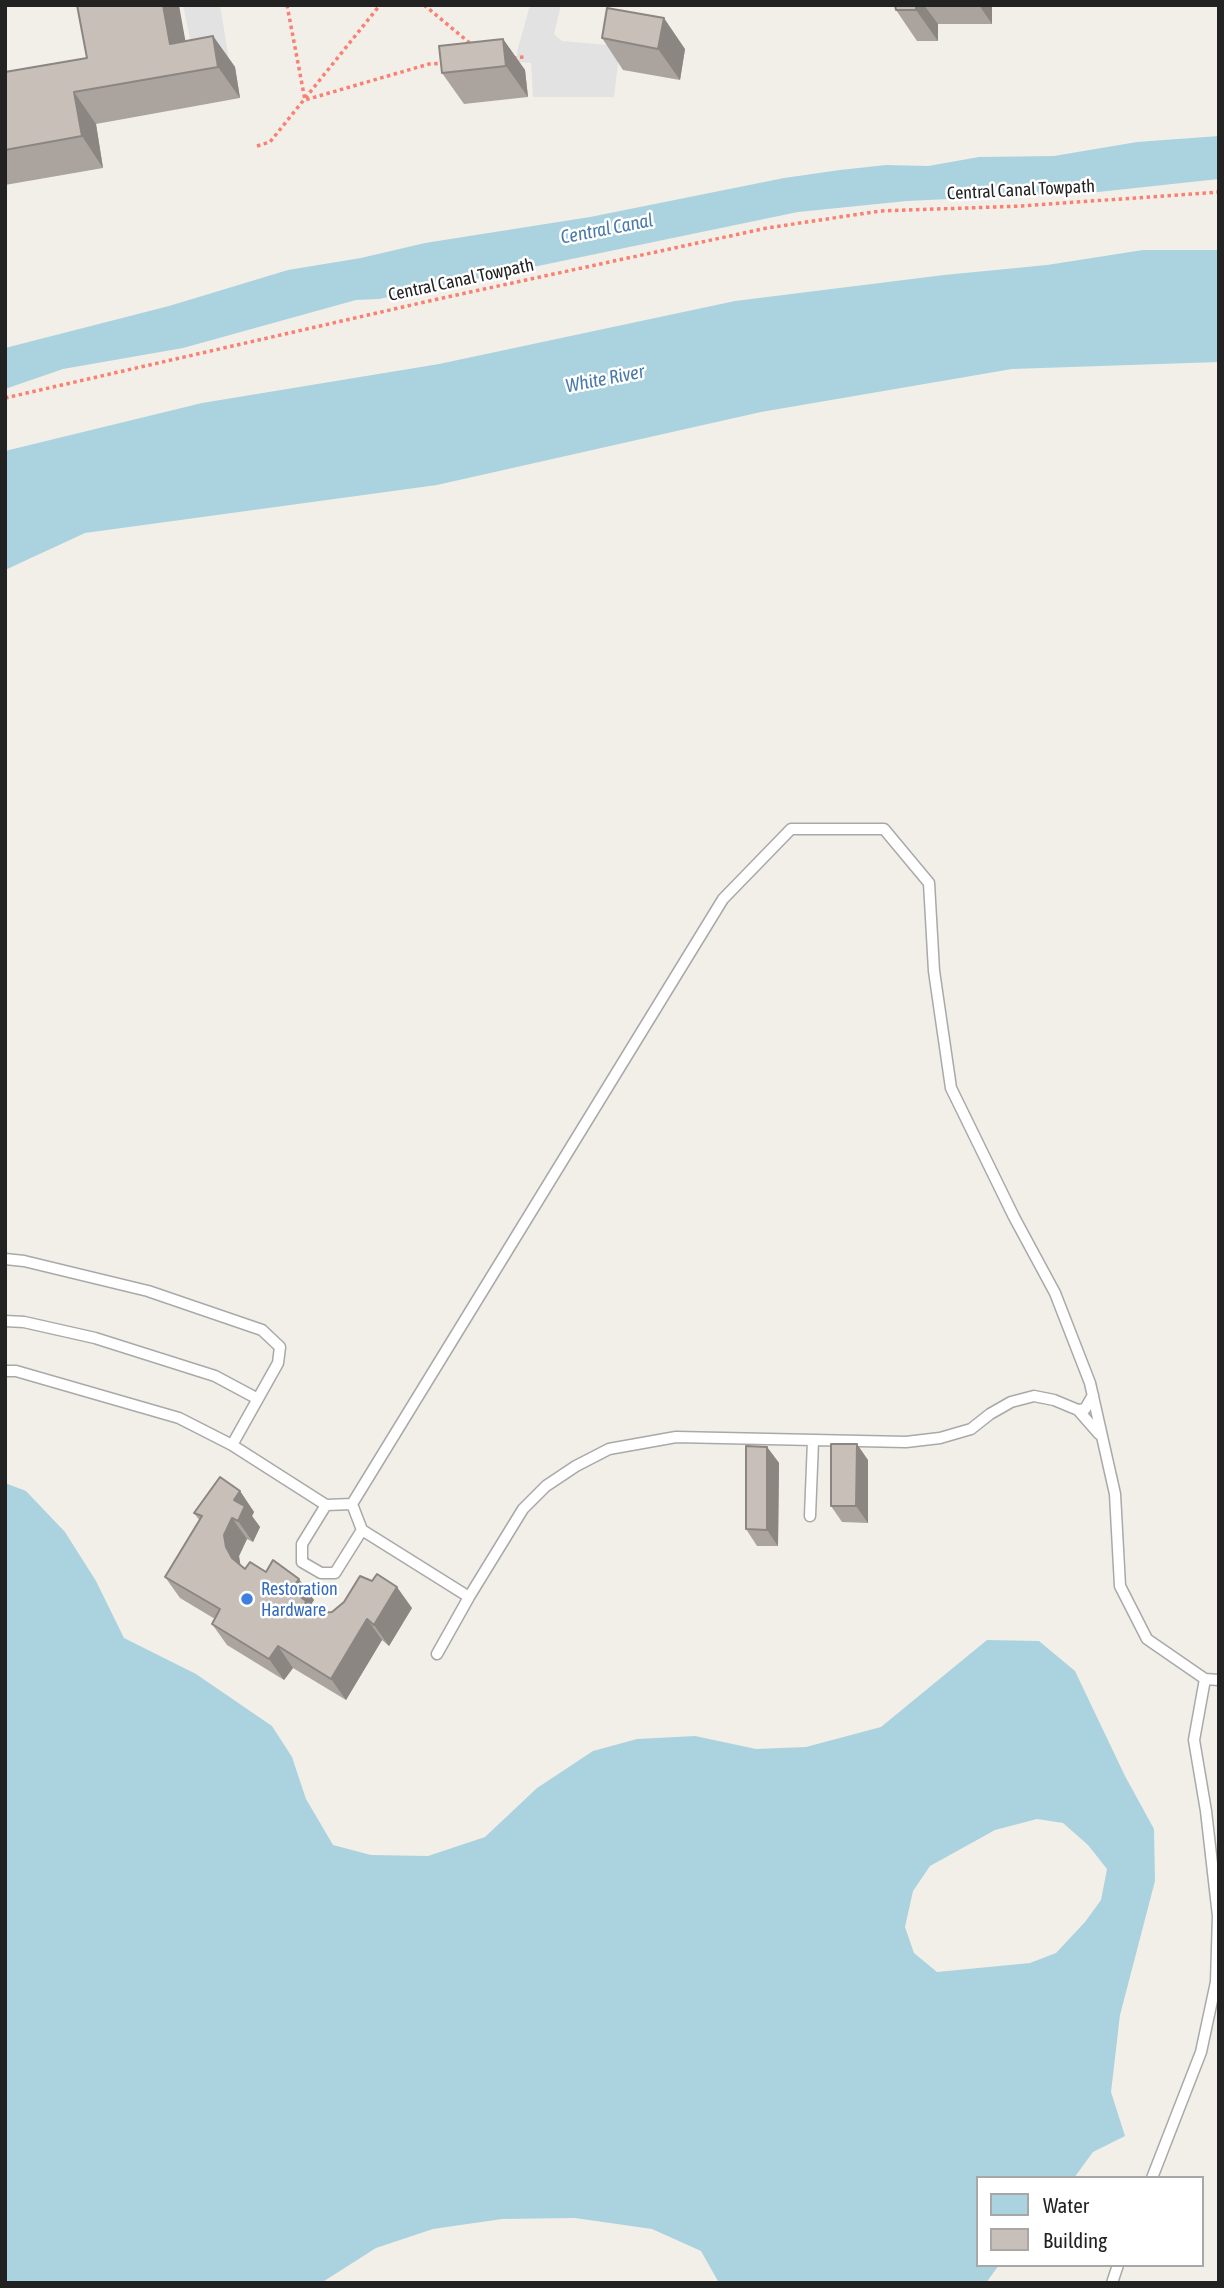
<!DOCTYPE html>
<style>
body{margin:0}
#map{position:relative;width:1224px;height:2288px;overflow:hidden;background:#f2efe9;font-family:"Asap Condensed",sans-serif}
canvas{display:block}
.frame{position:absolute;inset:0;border:7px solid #222;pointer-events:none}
.legend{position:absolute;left:976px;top:2176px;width:228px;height:91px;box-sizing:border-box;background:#fff;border:2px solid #a7a7a7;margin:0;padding:9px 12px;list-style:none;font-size:21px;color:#222}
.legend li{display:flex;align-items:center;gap:14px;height:35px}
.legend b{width:35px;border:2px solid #a7a7a7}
</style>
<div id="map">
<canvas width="1224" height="2288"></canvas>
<div class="frame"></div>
<ul class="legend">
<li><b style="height:19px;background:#aad3df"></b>Water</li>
<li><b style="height:19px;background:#c7bfb8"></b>Building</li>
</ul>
</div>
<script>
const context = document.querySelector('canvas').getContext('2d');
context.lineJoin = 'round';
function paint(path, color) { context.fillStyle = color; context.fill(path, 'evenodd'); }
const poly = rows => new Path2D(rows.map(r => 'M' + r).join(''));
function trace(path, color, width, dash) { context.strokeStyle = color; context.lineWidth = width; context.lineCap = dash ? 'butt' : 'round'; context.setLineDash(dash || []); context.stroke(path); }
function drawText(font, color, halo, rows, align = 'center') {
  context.font = font + ' "Asap Condensed",sans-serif'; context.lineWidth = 5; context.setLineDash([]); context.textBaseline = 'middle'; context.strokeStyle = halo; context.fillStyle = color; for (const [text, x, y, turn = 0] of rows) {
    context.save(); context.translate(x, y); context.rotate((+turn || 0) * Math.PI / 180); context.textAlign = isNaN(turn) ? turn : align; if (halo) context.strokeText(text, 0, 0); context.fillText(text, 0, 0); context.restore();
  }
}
paint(poly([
 [183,5,220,5,230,66,197,74],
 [530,5,561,5,554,34,562,41,620,46,614,97,533,97,531,63,517,62,517,52]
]), '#e2e2e2');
paint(poly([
 [1219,136,1219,179,1098,192,907,201,798,212,379,299,356,300,183,348,63,369,5,389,5,348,169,306,288,270,361,258,425,243,590,217,784,178,840,170,886,165,928,166,979,157,1054,156,1137,142],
 [1143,250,1219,250,1219,362,1012,369,761,412,437,485,85,533,5,570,5,451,202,403,439,364,735,301,944,275,1047,265],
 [5,1483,26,1491,65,1532,96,1581,124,1638,196,1674,272,1726,292,1757,306,1799,333,1845,371,1855,428,1856,485,1837,537,1788,593,1751,637,1739,695,1736,756,1749,806,1747,881,1727,987,1640,1039,1641,1075,1671,1125,1776,1154,1829,1155,1881,1120,2015,1111,2092,1125,2136,1093,2152,1074,2178,977,2178,977,2265,999,2265,986,2283,719,2283,701,2251,652,2229,575,2218,502,2219,433,2229,376,2248,321,2283,5,2283],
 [1037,1819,1063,1823,1088,1845,1107,1869,1101,1900,1085,1922,1056,1953,1030,1963,937,1972,914,1953,905,1927,913,1891,930,1866,995,1830]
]), '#aad3df');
const service = poly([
 [5,1259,24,1261,148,1291,262,1330,280,1347,278,1363,232,1445],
 [5,1321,24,1322,95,1338,215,1376,258,1399],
 [5,1371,16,1371,179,1418,232,1445,326,1505,352,1504,723,899,791,829,884,829,929,883,934,971,951,1088,1014,1217,1055,1293,1090,1383,1115,1494,1120,1586,1147,1639,1205,1679,1219,1680],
 [1078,1410,1099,1434],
 [352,1504,362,1530,469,1597,523,1509,546,1486,576,1466,609,1449,676,1437,906,1442,940,1438,971,1429,990,1414,1011,1402,1034,1396,1054,1400,1078,1410,1085,1409,1093,1395],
 [326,1505,302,1544,302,1562,321,1573,335,1573,362,1530],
 [810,1516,813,1441],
 [437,1654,469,1597],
 [1152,2178,1201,2052,1216,1982,1218,1916,1206,1811,1194,1740,1205,1679],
 [1112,2283,1118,2265]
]);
trace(service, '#a9a9a9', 13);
trace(poly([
 [287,5,305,100,429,64,443,63],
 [424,5,471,44],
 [513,58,524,57],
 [257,146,270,142,380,5],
 [5,398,438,299,767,228,880,211,1022,206,1219,192]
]), '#fa8072', 3.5, [3.5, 3.5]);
trace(service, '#fff', 10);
paint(poly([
 [895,5,992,5,992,24,938,24,938,41,917,41,896,10],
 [213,36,235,67,240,98,96,124,103,168,5,185,5,72],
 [602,38,685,49,680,80,623,70],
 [503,39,525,70,528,97,464,104,442,73],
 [767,1447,779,1463,778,1546,757,1546,746,1529],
 [868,1460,868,1523,842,1522,831,1506],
 [240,1491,254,1512,252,1516,260,1527,253,1542,247,1539,239,1556,240,1565,245,1569,314,1600,310,1606,315,1613,412,1608,389,1646,382,1640,346,1700,293,1668,284,1680,227,1645,212,1624,215,1619,180,1598,165,1577,200,1521,194,1513]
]), '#aba49e');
paint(poly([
 [163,5,179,5,191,72,170,44],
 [916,5,924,5,938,24,938,41,916,10],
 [979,5,992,5,992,24],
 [664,18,685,49,680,80,658,49],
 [213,36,235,67,240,98,218,67],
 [503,39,525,70,528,97,506,66],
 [74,92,96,124,103,168,82,136],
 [857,1444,868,1460,868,1523,856,1506],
 [767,1447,779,1463,778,1546,767,1530],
 [240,1491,254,1512,252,1516,260,1527,253,1542,238,1521,234,1500],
 [232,1518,247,1539,239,1556,241,1568,232,1558,226,1547,224,1535],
 [299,1579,314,1600,310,1606,321,1622,301,1614,291,1590],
 [397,1587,412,1608,389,1646,374,1625],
 [367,1619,382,1640,346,1700,331,1679],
 [278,1646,293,1668,284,1680,269,1659]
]), '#8b8681');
const building = poly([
 [77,5,163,5,170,44,213,36,218,67,74,92,82,136,5,150,5,72,87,58,77,5],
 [895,5,916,5,916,10,896,10,895,5],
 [607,8,664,18,658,49,602,38,607,8],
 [503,39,506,66,442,73,439,46,503,39],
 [831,1444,857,1444,856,1506,831,1506,831,1444],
 [746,1446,767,1447,767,1530,746,1529,746,1446],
 [220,1477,240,1491,234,1500,245,1506,238,1521,232,1518,224,1535,226,1547,232,1558,245,1569,250,1562,266,1572,273,1560,299,1579,291,1590,306,1601,301,1614,332,1612,344,1602,360,1576,372,1581,377,1574,397,1587,374,1625,367,1619,331,1679,278,1646,269,1659,212,1624,220,1609,165,1577,202,1516,194,1513,220,1477]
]);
paint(building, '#c7bfb8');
trace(building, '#8b8681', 2);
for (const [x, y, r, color] of [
 [247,1599,7,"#3f7fe0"]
]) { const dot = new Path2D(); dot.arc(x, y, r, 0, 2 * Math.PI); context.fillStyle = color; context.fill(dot); trace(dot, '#fff', 2.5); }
drawText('18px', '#222', '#fff', [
 ["Central Canal Towpath",1021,190,-3],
 ["Central Canal Towpath",461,280,-12]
]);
drawText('18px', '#366cbe', '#fff', [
 ["Restoration",261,1589],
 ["Hardware",261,1610]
], 'left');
drawText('italic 19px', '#4a7aab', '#fff', [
 ["Central Canal",607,229,-11],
 ["White River",605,379,-11]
]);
</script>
